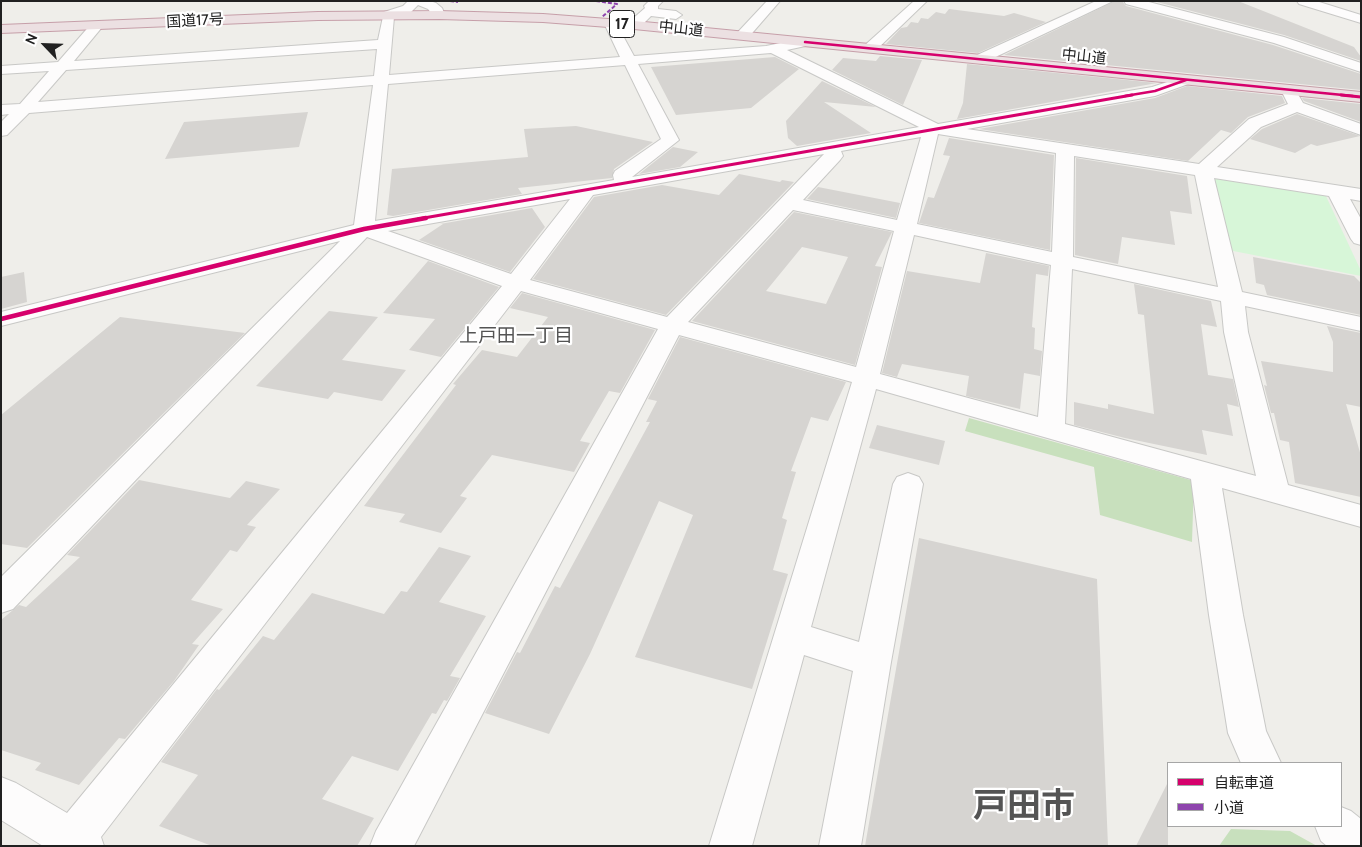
<!DOCTYPE html>
<meta charset="utf-8">
<style>
body{margin:0}
#map{position:relative;width:1362px;height:847px;overflow:hidden;background:#efeeea;font-family:Cabin,"Noto Sans JP",sans-serif}
canvas{display:block}
.frame{position:absolute;inset:0;border:2px solid #212121;pointer-events:none}
.legend{position:absolute;left:1167px;top:762px;width:175px;height:65px;box-sizing:border-box;background:#fff;border:1px solid #a6a6a6;margin:0;padding:6px 9px;list-style:none;font-size:15px;color:#212121}
.legend li{display:flex;align-items:center;gap:10px;height:25px}
.legend b{width:25px;border:1px solid #a6a6a6}
.north{position:absolute;left:20px;top:20px;width:50px;height:50px;-webkit-text-stroke:4px #fff;paint-order:stroke;rotate:294deg;font-size:14px;font-weight:700;line-height:20px;text-align:center;color:#212121}
.north::after{content:'';display:block;margin:auto;width:18px;height:22px;background:#212121;clip-path:polygon(50% 0,100% 100%,50% 72%,0 100%)}
</style>
<div id="map">
<canvas width="1362" height="847"></canvas>
<div class="frame"></div>
<ul class="legend">
<li><b style="height:6px;background:#d6006c"></b>自転車道</li>
<li><b style="height:6px;background:#8e44ad"></b>小道</li>
</ul>
<div class="north">N</div>
</div>
<script>
const context = document.querySelector('canvas').getContext('2d');
context.lineJoin = 'round';
function paint(path, color) { context.fillStyle = color; context.fill(path, 'evenodd'); }
const poly = rows => new Path2D(rows.map(r => 'M' + r).join(''));
function trace(path, color, width, dash) { context.strokeStyle = color; context.lineWidth = width; context.lineCap = dash ? 'butt' : 'round'; context.setLineDash(dash || []); context.stroke(path); }
function drawText(font, color, halo, rows, align = 'center') {
  context.font = font + ' Cabin,"Noto Sans JP",sans-serif'; context.lineWidth = 4.5; context.setLineDash([]); context.textBaseline = 'middle'; context.strokeStyle = halo; context.fillStyle = color; for (const [text, x, y, turn = 0] of rows) {
    context.save(); context.translate(x, y); context.rotate((+turn || 0) * Math.PI / 180); context.textAlign = isNaN(turn) ? turn : align; if (halo) context.strokeText(text, 0, 0); context.fillText(text, 0, 0); context.restore();
  }
}
paint(poly([
 [969,418,1194,481,1192,542,1100,515,1094,467,965,431],
 [1231,829,1290,831,1317,846,1219,846]
]), '#c8e0bd');
paint(poly([
 [1208,175,1325,194,1361,271,1361,276,1223,249]
]), '#d7f6d8');
paint(poly([
 [1115,1,1122,1,1126,6,1273,45,1361,74,1361,90,1004,55],
 [1153,1,1238,1,1354,47,1361,57,1361,61,1284,35],
 [949,9,1004,16,1014,13,1046,22,978,53,886,44,901,28,907,27,911,22,918,23,921,18,928,19,936,12,945,14],
 [880,56,922,60,903,105,832,70,843,58,876,61],
 [775,57,799,69,751,108,676,115,651,67],
 [967,64,1157,83,957,119,963,103],
 [822,81,876,107,824,102,871,133,797,146,788,138,786,121],
 [1187,86,1282,96,1285,103,1248,117,1231,133,1221,130,1188,161,979,129,1155,98],
 [1302,98,1361,104,1361,122,1304,101],
 [308,112,299,147,165,159,184,122],
 [1297,114,1360,136,1317,146,1311,144,1295,153,1250,139,1262,129],
 [576,126,653,142,614,169,612,178,518,188,522,194,393,216,387,215,392,169,528,157,524,129],
 [949,138,1054,155,1050,250,919,223,928,197,934,198,950,156,943,155],
 [673,147,698,152,680,167,639,174],
 [1076,158,1187,176,1192,214,1170,211,1175,245,1122,237,1118,264,1075,255],
 [739,174,780,182,782,180,794,182,666,315,533,279,594,197,662,185,719,195],
 [818,187,900,203,896,218,807,199],
 [532,208,545,227,510,272,419,240,443,224,440,224],
 [794,212,892,232,875,266,882,267,855,365,692,321],
 [802,247,848,257,826,304,766,291],
 [986,253,1049,266,1048,276,1036,274,1032,327,1035,328,1034,349,1042,351,1040,376,1024,373,1020,409,966,396,969,376,902,364,897,377,882,373,907,271,980,283],
 [1253,257,1354,276,1361,283,1361,315,1267,295,1264,285,1256,283],
 [428,261,499,287,441,357,409,350,435,319,383,313],
 [24,272,27,302,1,309,1,277],
 [1134,284,1211,301,1217,327,1201,324,1208,375,1233,379,1239,407,1227,404,1233,436,1202,430,1207,455,1125,438,1074,425,1074,402,1108,409,1108,404,1154,414,1144,315,1138,314],
 [522,293,655,330,620,393,609,391,580,441,590,443,574,472,492,455,460,496,467,498,441,533,399,522,405,514,364,506,456,385,453,384,482,350,517,357,548,317,510,308],
 [329,311,378,317,342,360,406,370,382,401,334,392,328,399,256,386],
 [120,317,245,333,27,548,1,544,1,415],
 [1327,326,1361,333,1361,407,1346,404,1361,456,1361,497,1295,483,1289,442,1280,440,1274,413,1271,413,1264,385,1267,386,1261,361,1333,372,1333,342],
 [680,337,846,382,828,421,811,417,791,471,796,472,782,518,787,520,773,570,788,574,752,689,635,657,693,515,659,501,590,654,549,734,485,713,517,652,520,653,555,586,560,588,650,422,646,422,657,401,648,399],
 [877,425,945,441,939,465,869,448],
 [139,480,230,498,246,481,280,489,247,525,256,527,237,552,230,550,191,600,223,609,192,644,199,645,174,681,125,739,119,738,79,785,35,770,41,763,1,750,1,620,19,605,26,607,80,557,67,555],
 [919,538,1097,579,1108,846,865,846],
 [439,547,471,556,439,602,486,616,450,676,460,678,447,701,444,700,436,714,432,713,398,771,352,756,322,799,374,818,357,846,212,846,159,826,198,775,161,762,217,689,219,690,263,636,274,640,312,593,384,614,401,591,407,592],
 [1168,782,1168,846,1136,846]
]), '#d6d4d1');
const minor = poly([
 [408,1,430,1,436,3,442,8,445,15,439,19,435,18,428,9,418,5,411,12,394,17,389,75,620,57,604,23,610,19,616,23,634,56,766,46,805,38,810,39,812,42,810,45,787,50,938,124,1152,87,1186,76,1191,77,1193,80,1191,83,1155,96,967,129,1199,164,1249,119,1288,104,1281,90,1284,87,1289,85,1294,87,1303,103,1361,124,1361,135,1297,112,1261,127,1217,167,1361,189,1361,201,1350,199,1361,219,1361,245,1354,243,1351,239,1329,196,1214,178,1242,292,1361,317,1361,331,1245,306,1248,332,1288,485,1361,505,1361,527,1222,488,1243,615,1266,731,1281,763,1241,763,1228,733,1209,615,1191,479,876,389,811,627,859,642,893,484,897,477,908,473,919,477,923,484,891,662,861,846,819,846,853,671,804,655,752,846,709,846,852,382,679,335,414,846,370,846,376,831,658,329,521,291,101,837,104,846,43,846,1,820,1,777,16,783,67,813,502,286,367,237,13,609,1,613,1,577,340,241,1,326,1,312,354,225,373,85,29,113,7,135,1,136,1,122,9,114,1,115,1,105,20,104,49,71,1,74,1,66,58,62,92,23,97,22,103,26,74,61,378,40,384,12,403,6,408,1],
 [377,49,374,76,38,102,66,70,377,49],
 [771,53,919,127,632,177,679,140,638,64,771,53],
 [625,65,661,139,615,171,613,175,614,180,375,221,388,84,625,65],
 [938,134,1056,153,1052,252,917,224,938,134],
 [921,137,897,220,803,200,840,160,843,156,841,151,921,137],
 [824,154,667,317,530,280,593,195,824,154],
 [1074,156,1195,175,1218,287,1073,257,1074,156],
 [570,199,511,274,388,231,570,199],
 [793,210,894,231,856,367,688,322,793,210],
 [914,235,1051,265,1038,417,880,374,914,235],
 [1072,269,1221,301,1224,332,1256,476,1065,424,1072,269],
 [649,1,663,1,658,6,658,9,676,11,682,15,676,19,651,16,639,28,629,28,628,25,629,22,645,8,644,6,649,1],
 [767,1,780,1,747,39,737,39,735,36,737,33,767,1],
 [914,1,927,1,874,52,864,52,862,49,864,46,914,1],
 [1096,1,1113,1,985,62,980,63,975,62,973,59,975,56,1096,1],
 [1124,1,1145,1,1284,37,1361,63,1361,72,1274,43,1126,4,1124,1],
 [1297,1,1316,1,1361,15,1361,23,1299,4,1297,1],
 [1341,807,1351,811,1361,819,1361,846,1327,846,1321,841,1315,826,1341,826,1341,807]
]);
const highway = poly([
 [439,11,543,14,634,21,1361,92,1361,102,634,29,543,22,439,19,318,20,1,33,1,25,318,12,439,11]
]);
trace(minor, '#c8c8c6', 2);
trace(highway, '#c69fa9', 2);
paint(minor, '#fdfcfc');
paint(highway, '#ece0e2');
trace(poly([
 [450,1,458,2],
 [596,1,617,4,602,17]
]), '#8e44ad', 2, [4, 2]);
trace(poly([
 [805,42,1353,96],
 [1125,96,1155,91,1186,80]
]), '#d6006c', 2.5);
trace(poly([
 [1341,95,1361,97],
 [418,219,1132,95]
]), '#d6006c', 3);
trace(poly([
 [1,319,364,229,426,218]
]), '#d6006c', 4.5);
drawText('15px', '#212121', '#fff', [
 ["国道17号",195,21,-3],
 ["中山道",681,29,6],
 ["中山道",1084,57,6]
]);
for (const [x, y, w] of [
 [622,24,25]
]) { const box = new Path2D(); box.roundRect(x - w / 2, y - 13.5, w, 27, 4); context.fillStyle = '#fff'; context.fill(box); trace(box, '#212121', 1); }
drawText('bold 16px', '#212121', null, [
 ["17",622,24]
]);
drawText('19px', '#545454', '#fff', [
 ["上戸田一丁目",516,336]
]);
drawText('bold 34px', '#545454', '#fff', [
 ["戸田市",1024,807]
]);
</script>
